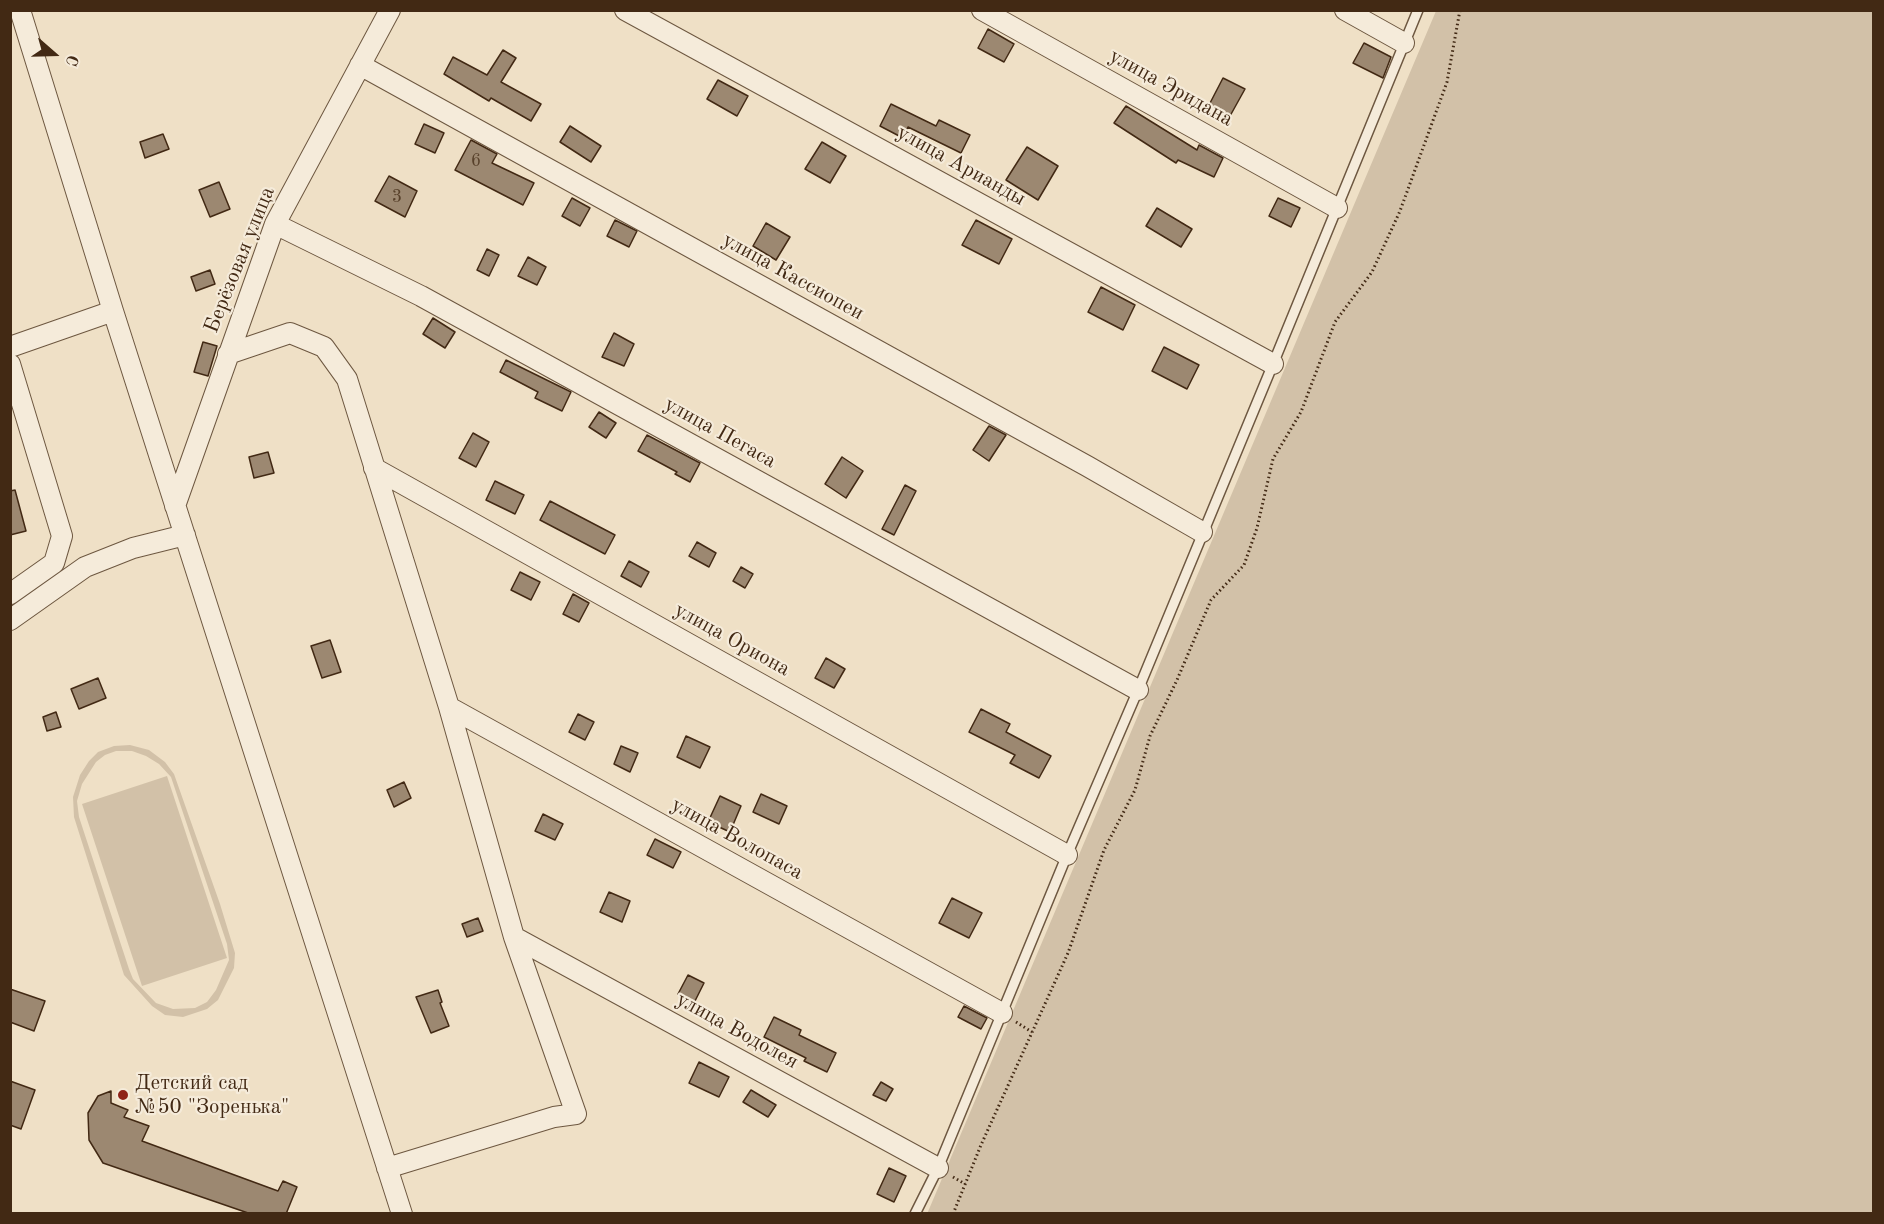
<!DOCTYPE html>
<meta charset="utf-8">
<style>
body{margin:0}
#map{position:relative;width:1884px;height:1224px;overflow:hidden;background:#efe0c6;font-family:"Old Standard TT",serif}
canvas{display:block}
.frame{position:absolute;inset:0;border:12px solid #422914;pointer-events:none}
.north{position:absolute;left:24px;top:24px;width:60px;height:60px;-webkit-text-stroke:4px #f5ebda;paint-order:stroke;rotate:110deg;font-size:16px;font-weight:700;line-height:24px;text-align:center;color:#422914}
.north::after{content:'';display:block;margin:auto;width:21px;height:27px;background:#422914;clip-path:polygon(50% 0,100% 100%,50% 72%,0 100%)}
</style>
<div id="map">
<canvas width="1884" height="1224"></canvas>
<div class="frame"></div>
<div class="north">С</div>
</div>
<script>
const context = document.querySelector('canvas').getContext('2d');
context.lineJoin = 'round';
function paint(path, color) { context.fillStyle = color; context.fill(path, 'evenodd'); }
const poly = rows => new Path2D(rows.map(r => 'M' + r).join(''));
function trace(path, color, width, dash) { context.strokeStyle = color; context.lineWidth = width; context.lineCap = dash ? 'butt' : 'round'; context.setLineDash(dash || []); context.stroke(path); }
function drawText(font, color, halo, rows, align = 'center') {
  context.font = font + ' "Old Standard TT",serif'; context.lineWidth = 4.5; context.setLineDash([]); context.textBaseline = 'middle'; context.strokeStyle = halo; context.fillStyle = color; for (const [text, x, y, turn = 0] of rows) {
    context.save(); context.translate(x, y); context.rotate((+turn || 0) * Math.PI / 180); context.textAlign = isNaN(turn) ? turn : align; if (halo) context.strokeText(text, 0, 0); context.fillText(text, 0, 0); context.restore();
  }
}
paint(poly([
 [1436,11,1873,11,1873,1213,927,1214],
 [130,745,149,750,165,762,174,774,220,904,235,953,234,968,218,1000,207,1009,183,1017,165,1015,152,1006,124,975,74,817,73,797,80,775,89,761,98,752,114,746],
 [116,751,132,751,146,756,159,764,171,777,227,944,229,960,216,990,207,1002,195,1008,173,1009,156,1003,133,979,129,969,79,817,77,801,82,784,96,762,105,755],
 [167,776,227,958,142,986,82,804]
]), '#d2c1a8');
const building = poly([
 [988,29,1014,44,1004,62,978,48,988,29],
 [1364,43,1391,57,1383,78,1353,63,1364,43],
 [503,50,516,58,501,82,541,104,531,121,491,98,489,101,444,74,453,57,487,75,503,50],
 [1223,78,1245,89,1230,116,1209,105,1223,78],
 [718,80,748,96,737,116,707,99,718,80],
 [891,104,936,126,939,120,970,135,961,153,908,127,903,138,880,126,891,104],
 [1126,106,1197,150,1199,145,1223,158,1214,177,1178,160,1176,163,1114,123,1126,106],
 [424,124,444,133,435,153,415,144,424,124],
 [570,126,601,146,591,162,560,142,570,126],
 [163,134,169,149,145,158,140,142,163,134],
 [471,140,497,154,492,163,534,183,523,205,455,170,471,140],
 [822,142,846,156,830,183,805,169,822,142],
 [1027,147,1058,166,1038,200,1006,180,1027,147],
 [389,176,417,191,405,217,375,201,389,176],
 [219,182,230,209,210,217,199,190,219,182],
 [572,198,590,208,580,226,562,216,572,198],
 [1278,198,1300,208,1291,227,1269,216,1278,198],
 [1157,208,1192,229,1181,247,1146,226,1157,208],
 [615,220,637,231,629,247,607,236,615,220],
 [976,220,1012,239,999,264,962,245,976,220],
 [766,223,790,237,776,260,753,246,766,223],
 [487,249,499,255,489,276,477,270,487,249],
 [528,257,546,267,537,285,518,276,528,257],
 [210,270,215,284,196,291,191,277,210,270],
 [1101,287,1135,305,1123,330,1088,312,1101,287],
 [433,318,455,332,445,348,423,334,433,318],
 [614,333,634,344,624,366,602,357,614,333],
 [203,342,217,346,208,376,194,372,203,342],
 [1164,347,1199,365,1187,389,1152,371,1164,347],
 [506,360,571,392,562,411,535,398,538,392,500,372,506,360],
 [599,412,616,423,606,438,589,427,599,412],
 [989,426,1006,435,989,461,973,450,989,426],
 [473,433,489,442,476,467,459,458,473,433],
 [647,435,700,463,690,482,675,474,677,472,638,451,647,435],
 [268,452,274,473,254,478,249,457,268,452],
 [842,457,863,471,846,498,825,484,842,457],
 [495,481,524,495,515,514,486,500,495,481],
 [905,485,916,491,894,535,882,529,905,485],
 [15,490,26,531,10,535,10,491,15,490],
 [550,501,615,535,605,554,540,520,550,501],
 [697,542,716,553,709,567,689,556,697,542],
 [629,561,649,572,641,587,621,576,629,561],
 [741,567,753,574,745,588,733,581,741,567],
 [520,572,540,582,531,600,511,590,520,572],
 [573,594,589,603,579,622,563,614,573,594],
 [330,640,341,672,322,678,311,646,330,640],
 [826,658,845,669,834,688,815,678,826,658],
 [98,678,106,698,79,709,71,689,98,678],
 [981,709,1010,724,1006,732,1051,756,1039,778,1010,763,1015,755,969,732,981,709],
 [56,712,61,727,47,731,43,717,56,712],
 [578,714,594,722,585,740,569,732,578,714],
 [686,736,710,747,700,768,677,757,686,736],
 [621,746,638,753,630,772,614,764,621,746],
 [404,782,411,798,394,807,387,790,404,782],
 [761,794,787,806,779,824,753,812,761,794],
 [720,796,741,806,730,832,708,822,720,796],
 [543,814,563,824,555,840,535,831,543,814],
 [655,839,681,852,673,868,647,855,655,839],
 [609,892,630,901,622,922,600,912,609,892],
 [952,898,982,913,969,938,939,923,952,898],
 [478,918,483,931,467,937,462,924,478,918],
 [688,975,704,983,694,1003,678,994,688,975],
 [10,989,45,1001,34,1031,10,1022,10,989],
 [438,990,442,1002,440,1003,449,1026,431,1033,416,997,438,990],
 [964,1006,987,1018,981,1029,958,1017,964,1006],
 [774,1017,801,1030,799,1035,836,1053,827,1072,804,1061,806,1058,764,1037,774,1017],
 [699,1062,729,1077,719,1097,689,1083,699,1062],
 [10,1081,35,1090,21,1129,10,1125,10,1081],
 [881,1082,893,1089,886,1101,873,1095,881,1082],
 [751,1090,776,1105,768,1117,743,1102,751,1090],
 [111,1091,111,1103,128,1110,124,1117,149,1126,142,1141,278,1191,283,1181,297,1187,286,1214,251,1214,103,1163,89,1140,88,1113,98,1096,111,1091],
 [889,1168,906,1176,894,1202,877,1194,889,1168]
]);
paint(building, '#9c8871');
trace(building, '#422914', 1.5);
const service = poly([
 [915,1214,938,1168,1067,855,1138,690,1273,364,1418,10]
]);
const minor = poly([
 [20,10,113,311,402,1214],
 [625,10,1273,364],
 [982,10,1337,208],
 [1345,10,1404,43],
 [360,65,1087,466,1202,532],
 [275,224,421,296,1138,690],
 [10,347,113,311],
 [228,354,290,333,324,347,347,379,449,707,514,937,576,1114,554,1117,387,1168],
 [10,364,62,536,54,563,10,594],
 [374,468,1067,855],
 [175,506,275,224,390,10],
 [10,620,85,567,133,548,185,535],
 [449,707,1002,1013],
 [514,937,938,1168]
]);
trace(service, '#6d5740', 12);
trace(minor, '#6d5740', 22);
trace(poly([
 [1016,1022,1032,1032],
 [953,1177,965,1184],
 [953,1214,981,1145,1068,953,1104,850,1135,790,1150,736,1177,680,1211,600,1244,565,1257,528,1273,459,1301,412,1335,322,1372,272,1400,211,1447,82,1460,10]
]), '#422914', 3, [1.5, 3]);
trace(service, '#f5ebda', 9);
trace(minor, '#f5ebda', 20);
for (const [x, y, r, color] of [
 [123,1095,6,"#8f2418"]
]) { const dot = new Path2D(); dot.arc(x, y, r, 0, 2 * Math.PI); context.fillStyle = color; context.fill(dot); trace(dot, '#f5ebda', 2); }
drawText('18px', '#58412b', null, [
 ["6",476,161],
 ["3",397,197]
]);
drawText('21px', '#422914', '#f5ebda', [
 ["улица Эридана",1171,88,29],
 ["улица Арианды",961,166,29],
 ["Берёзовая улица",240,260,-68],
 ["улица Кассиопеи",793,277,29],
 ["улица Пегаса",720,433,29],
 ["улица Ориона",732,640,29],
 ["улица Волопаса",737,839,29],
 ["улица Водолея",737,1031,29]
]);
drawText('21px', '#422914', '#f5ebda', [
 ["Детский сад",135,1083],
 ["№50 \"Зоренька\"",135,1107]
], 'left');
</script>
